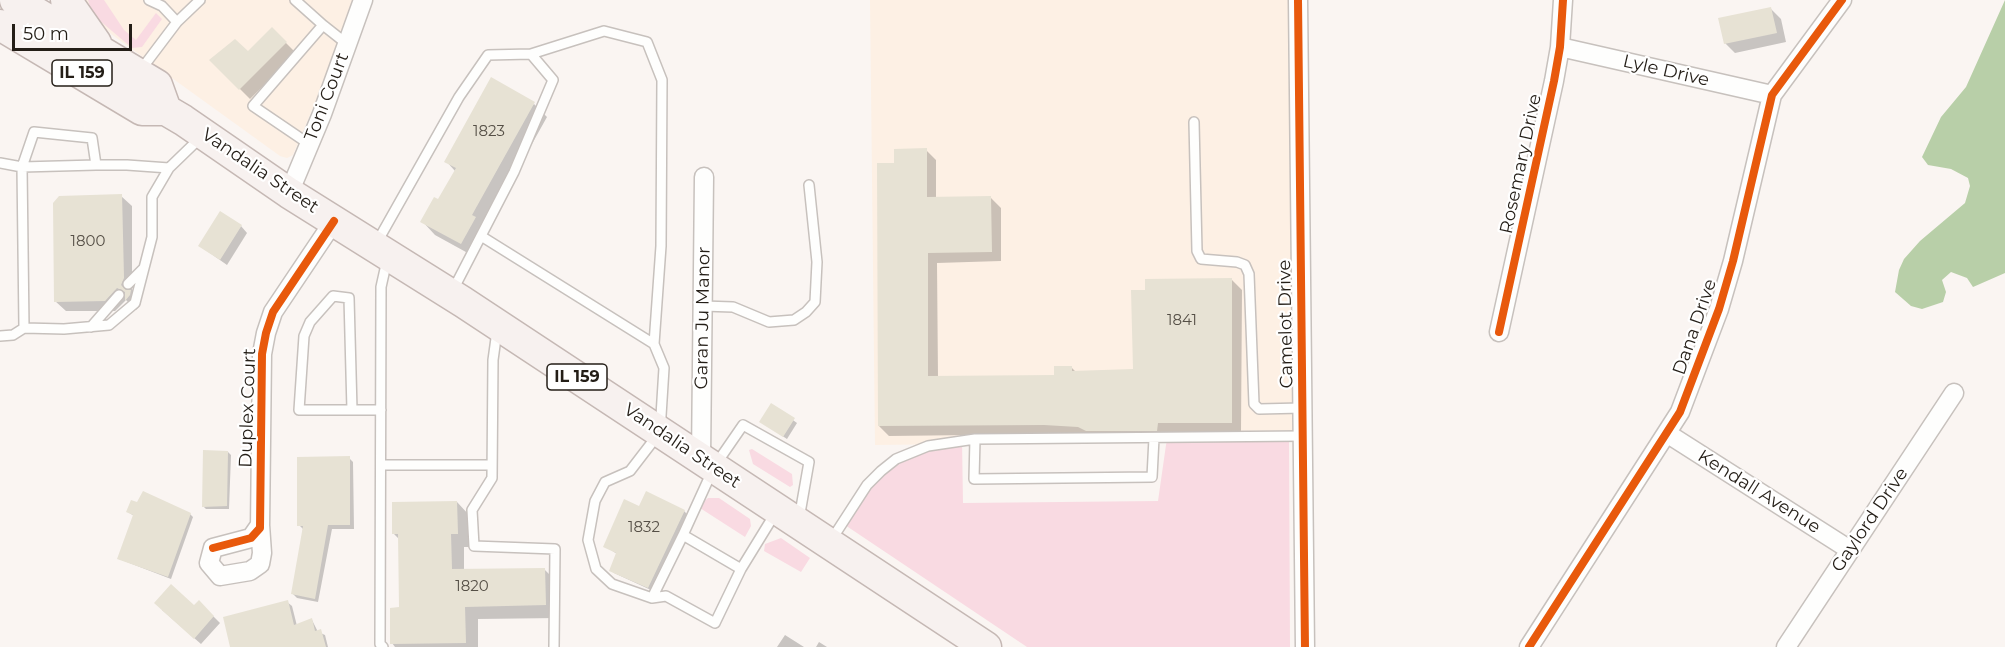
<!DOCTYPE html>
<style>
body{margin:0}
#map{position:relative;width:2005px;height:647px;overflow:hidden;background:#faf5f2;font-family:Montserrat,sans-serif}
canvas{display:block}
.scale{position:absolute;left:12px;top:24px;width:120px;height:27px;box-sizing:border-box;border:3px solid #241e17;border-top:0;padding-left:8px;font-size:18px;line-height:21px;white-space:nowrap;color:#241e17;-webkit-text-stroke:4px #fff;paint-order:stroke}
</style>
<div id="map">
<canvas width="2005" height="647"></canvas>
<div class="scale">50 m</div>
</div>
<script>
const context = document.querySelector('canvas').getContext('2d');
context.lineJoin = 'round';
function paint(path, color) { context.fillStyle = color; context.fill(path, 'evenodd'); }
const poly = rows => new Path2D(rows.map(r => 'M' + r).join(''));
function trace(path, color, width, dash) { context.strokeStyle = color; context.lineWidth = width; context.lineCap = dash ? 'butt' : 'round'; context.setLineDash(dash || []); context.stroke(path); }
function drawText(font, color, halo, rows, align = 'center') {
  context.font = font + ' Montserrat,sans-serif'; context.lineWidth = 4.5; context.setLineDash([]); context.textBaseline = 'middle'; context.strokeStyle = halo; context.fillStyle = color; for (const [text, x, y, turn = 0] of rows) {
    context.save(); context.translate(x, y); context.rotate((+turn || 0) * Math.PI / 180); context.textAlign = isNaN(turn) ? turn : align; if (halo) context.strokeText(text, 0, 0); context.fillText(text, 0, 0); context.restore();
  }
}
paint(poly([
 [79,0,353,0,320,91,293,155,287,158,280,156,111,34],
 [870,0,1288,0,1293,440,875,445]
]), '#fdf0e4');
paint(poly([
 [88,0,104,0,124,30,136,40,156,13,162,19,142,47,132,48,92,14],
 [1289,436,1290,647,1027,647,842,523,854,505,896,459,962,440,963,503,1158,501,1167,438],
 [752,449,792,474,793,485,790,487,753,464,749,450],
 [708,498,719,498,750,519,751,526,745,537,700,508,701,504],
 [781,538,810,558,801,572,764,551,765,544]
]), '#f9dae2');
paint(poly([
 [2005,0,2005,273,1973,287,1967,278,1951,272,1942,280,1946,292,1943,302,1922,309,1911,306,1895,292,1899,270,1904,259,1920,241,1965,203,1970,186,1968,178,1951,169,1928,165,1922,157,1941,117,1966,87]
]), '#b8cfa8');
paint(poly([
 [1771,9,1781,19,1786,42,1735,53,1725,43],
 [272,29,296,53,250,99,211,60,248,53],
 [534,104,547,117,485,228,489,231,475,257,435,235,422,221,439,201,455,171,446,161],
 [926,150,936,160,936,199,991,198,1001,208,1001,261,937,263,938,378,1055,377,1071,367,1077,373,1134,371,1232,280,1242,290,1241,432,1167,433,1167,440,1055,434,889,436,879,426,895,164],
 [121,196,132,206,132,293,141,301,140,306,136,310,126,300,115,311,66,311,55,301],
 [241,226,247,233,227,265,200,246],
 [772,405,797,423,787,439,764,424],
 [228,452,231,455,229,509,206,509,203,506],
 [349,458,353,462,354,529,332,529,318,602,297,598,293,594,303,529,299,525],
 [457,502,470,516,471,547,464,547,464,571,544,569,558,583,558,618,478,619,478,647,395,647,392,643,401,609,400,540,394,534],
 [639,508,684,511,687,514,651,590,614,573,611,570,617,554,605,546],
 [128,512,190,514,193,517,171,579,119,559,134,516],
 [199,602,220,623,201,644,162,610,194,607],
 [287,602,292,606,297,626,312,620,318,632,325,635,328,647,231,647],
 [785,635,804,647,777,647],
 [819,642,827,647,816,647]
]), '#0003');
paint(poly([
 [1771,7,1777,33,1724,44,1718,18],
 [272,27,287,42,239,90,209,60,235,39,248,51],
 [491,77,535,102,472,215,476,217,461,244,420,222,434,197,438,199,456,168,444,162],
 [927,148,927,197,991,196,992,252,928,253,928,376,1054,375,1054,366,1072,366,1072,371,1133,369,1131,290,1145,290,1145,279,1232,278,1232,423,1158,423,1157,431,1086,431,1078,427,1044,425,878,426,877,163,894,163,894,149],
 [122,194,124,278,121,285,126,290,131,290,130,295,125,301,125,292,117,288,105,301,54,302,53,203,59,196],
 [220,211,242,225,220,260,198,246],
 [771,403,795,418,783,437,759,422],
 [203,450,228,451,227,506,202,507],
 [350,456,350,525,328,525,315,599,291,594,303,526,297,526,297,457],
 [143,491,191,513,168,577,117,559,133,515,126,512,131,500,137,502],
 [646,491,685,510,648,588,609,571,616,553,603,547,624,499,639,506],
 [457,501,458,534,451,534,452,569,545,568,546,605,465,607,466,643,390,644,390,608,399,607,398,534,392,534,392,502],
 [171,584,194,605,199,600,214,616,194,639,154,603],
 [288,600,294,625,312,618,315,631,321,629,326,647,230,647,223,617]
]), '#e7e2d4');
const lane = poly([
 [149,0,162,6,177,22],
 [295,0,323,25],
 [531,54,604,31,647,42,662,80,661,246,654,344],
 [140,71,177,22,200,0],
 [1194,122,1197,251,1201,259,1237,262,1245,265,1249,274,1254,404,1259,409,1302,408],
 [309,144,253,106,323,25,347,44],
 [0,163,22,167,24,328,13,335,0,336],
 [96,165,92,138,34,132,22,167,96,165,127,165,169,168,200,138],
 [481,236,654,344,664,368,660,432,630,471,605,482,595,501,588,540,596,569,612,584,652,598,666,596,715,623,741,569,776,512],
 [376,244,459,97,488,55,531,54,553,80,514,172,453,290],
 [128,284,143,269],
 [703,306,733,307,769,322,794,320,806,312,815,302,817,262,809,185],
 [91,327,119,295],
 [24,328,64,329,109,325,135,303,152,237,152,197,169,168],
 [497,331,493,360,492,478,472,510,474,546,555,549,554,647],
 [352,410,349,298,333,296,310,322,304,336,299,410,381,410],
 [975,439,974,479,1152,477,1154,438],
 [381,465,492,465],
 [832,539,867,485,881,471,896,459,928,446,975,439,1303,436],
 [741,569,683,535,714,467,743,425,809,462,799,519],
 [652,598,683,535],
 [383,647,380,644,381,287,387,260]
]);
const street = poly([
 [1298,0,1305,647],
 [1560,47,1772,95],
 [289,193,322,114,363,0],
 [1499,332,1554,81,1560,47,1563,0],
 [1668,434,1850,550],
 [701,459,704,177],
 [260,525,262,553,260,564,250,571,220,576,209,563,213,548,251,538,260,525],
 [213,548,251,538,260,528,262,354,266,333,273,312,334,221],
 [1529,647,1680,412,1719,309,1733,261,1772,95,1842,0],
 [1786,647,1954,393]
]);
const primary = poly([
 [15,0,157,85,166,110],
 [66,0,96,43],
 [0,25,142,110,166,110,183,120,289,193,463,302,986,647]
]);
trace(lane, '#c7c1bd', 12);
trace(street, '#c7c1bd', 21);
trace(primary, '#c5b8b4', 33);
trace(lane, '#fefefd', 9);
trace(street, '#fefefd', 18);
trace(primary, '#f7f1ef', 30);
trace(poly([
 [1298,0,1305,647],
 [1499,332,1554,81,1560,47,1563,0],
 [213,548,251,538,260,528,262,354,266,333,273,312,334,221],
 [1529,647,1680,412,1719,309,1733,261,1772,95,1842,0]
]), '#e8590c', 8);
drawText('15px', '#554f46', null, [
 ["1823",489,132],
 ["1800",88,242],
 ["1841",1182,321],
 ["1832",644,528],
 ["1820",472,587]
]);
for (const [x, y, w] of [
 [82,73,60],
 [577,377,60]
]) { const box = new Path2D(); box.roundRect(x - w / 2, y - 13, w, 26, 4.5); context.fillStyle = '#fff'; context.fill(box); trace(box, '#241e17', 1.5); }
drawText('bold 16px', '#241e17', null, [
 ["IL 159",82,73],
 ["IL 159",577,377]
]);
drawText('18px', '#241e17', '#fff', [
 ["Lyle Drive",1666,71,13],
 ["Toni Court",327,97,-69],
 ["Rosemary Drive",1521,164,-78],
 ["Vandalia Street",260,171,34],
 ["Garan Ju Manor",703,318,-89],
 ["Camelot Drive",1286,324,-91],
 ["Dana Drive",1695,327,-71],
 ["Duplex Court",248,408,-88],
 ["Vandalia Street",682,446,34],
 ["Kendall Avenue",1759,492,32],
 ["Gaylord Drive",1870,520,-56]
]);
</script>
